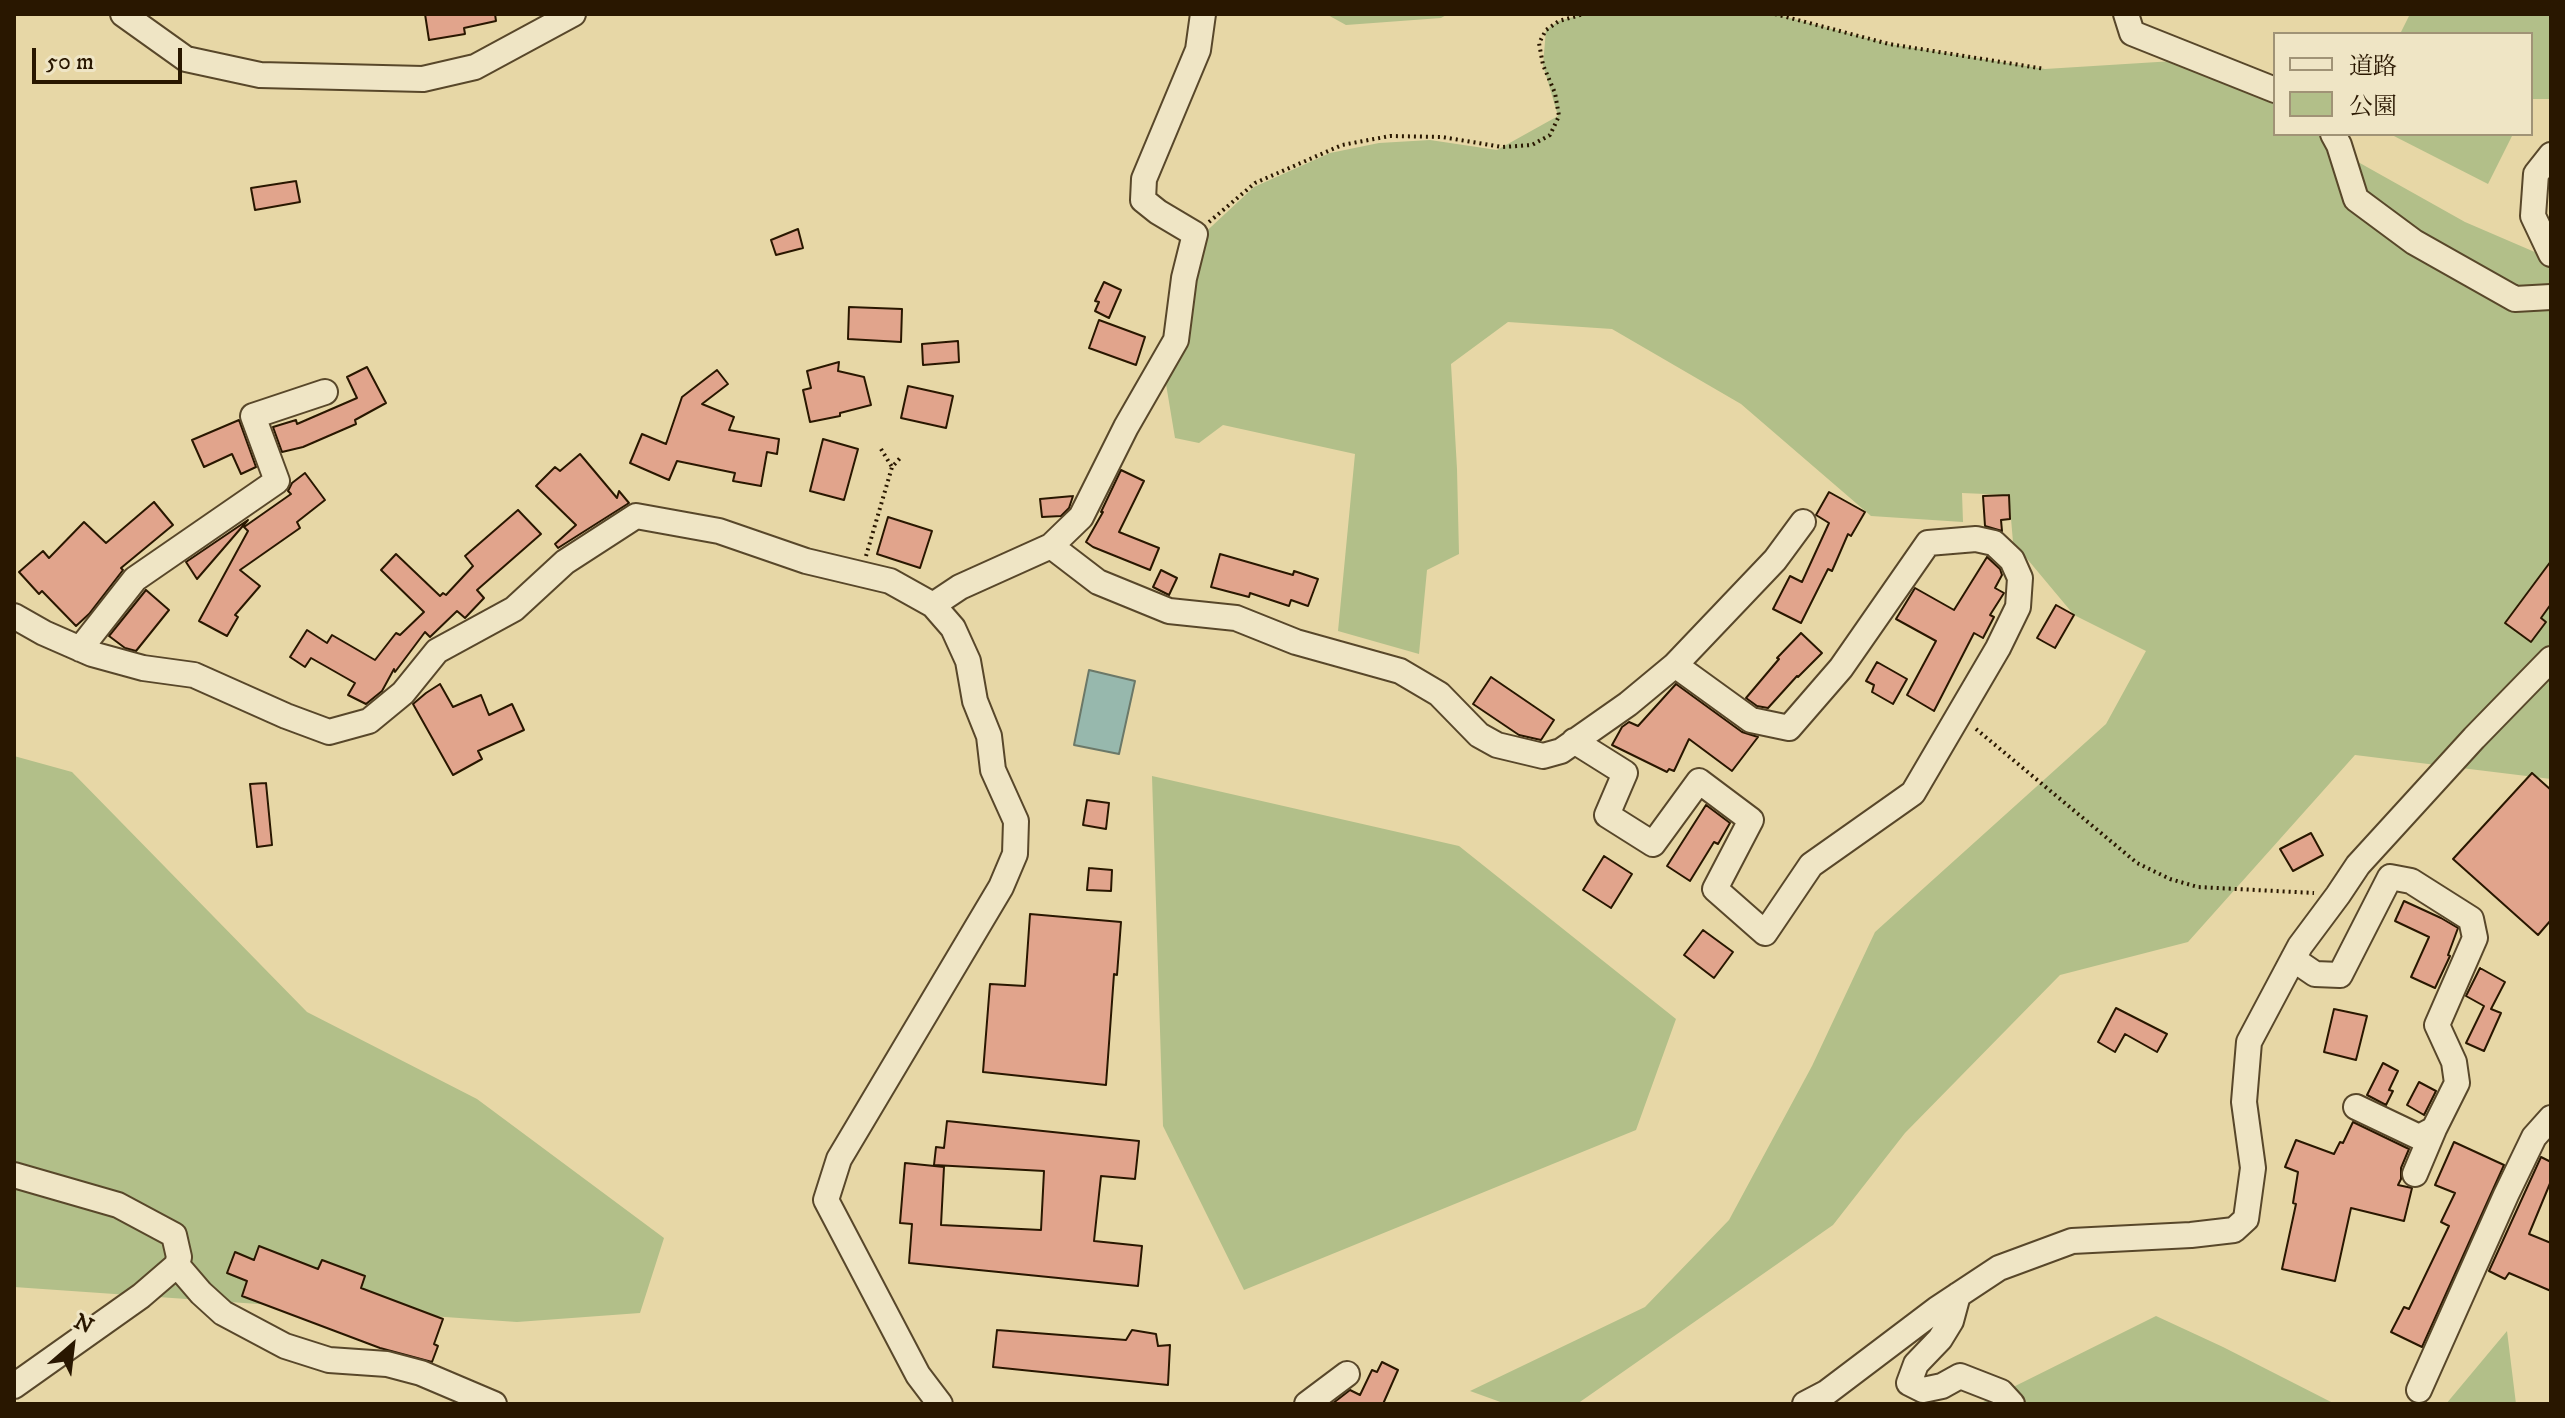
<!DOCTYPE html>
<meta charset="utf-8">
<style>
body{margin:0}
#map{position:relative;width:2565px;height:1418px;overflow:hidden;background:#e7d7a6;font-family:"IM FELL DW Pica","Noto Serif JP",serif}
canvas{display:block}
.frame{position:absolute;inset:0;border:16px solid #291700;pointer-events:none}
.legend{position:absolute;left:2273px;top:32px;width:260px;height:104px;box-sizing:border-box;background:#efe5c5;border:2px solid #a09376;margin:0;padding:10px 14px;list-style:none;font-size:24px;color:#291700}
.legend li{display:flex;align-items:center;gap:16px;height:40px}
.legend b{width:40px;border:2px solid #a09376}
.north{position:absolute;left:32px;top:1306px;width:80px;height:80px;-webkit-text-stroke:6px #efe5c5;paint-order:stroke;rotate:28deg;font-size:22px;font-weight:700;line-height:32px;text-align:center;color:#291700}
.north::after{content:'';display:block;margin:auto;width:28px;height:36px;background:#291700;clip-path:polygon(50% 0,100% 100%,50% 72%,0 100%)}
.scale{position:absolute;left:32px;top:48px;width:150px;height:36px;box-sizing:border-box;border:4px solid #291700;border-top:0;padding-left:10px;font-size:24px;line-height:28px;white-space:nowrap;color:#291700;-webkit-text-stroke:6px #efe5c5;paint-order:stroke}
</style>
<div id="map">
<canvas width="2565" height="1418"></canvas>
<div class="frame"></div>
<ul class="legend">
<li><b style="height:10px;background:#efe5c5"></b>道路</li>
<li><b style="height:22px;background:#b2bf89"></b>公園</li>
</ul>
<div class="north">N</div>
<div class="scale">50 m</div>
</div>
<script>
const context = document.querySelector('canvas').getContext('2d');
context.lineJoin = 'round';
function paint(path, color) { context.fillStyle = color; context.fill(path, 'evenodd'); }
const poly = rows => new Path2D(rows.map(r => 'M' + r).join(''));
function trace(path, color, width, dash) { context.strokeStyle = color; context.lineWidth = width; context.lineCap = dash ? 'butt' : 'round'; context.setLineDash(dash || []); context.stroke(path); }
paint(poly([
 [1326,14,1448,14,1441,18,1346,25],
 [1584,14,1775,14,1889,44,2045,69,2222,58,2275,91,2275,134,2335,134,2342,153,2465,222,2551,259,2551,779,2355,755,2188,942,2060,975,1905,1133,1833,1225,1577,1404,1506,1404,1470,1391,1645,1307,1729,1220,1812,1066,1875,932,2106,724,2146,651,2074,615,2013,542,2009,495,1962,493,1963,522,1871,516,1741,404,1612,329,1508,322,1451,364,1457,469,1459,554,1427,570,1419,654,1338,631,1355,454,1223,425,1199,443,1175,438,1166,384,1188,317,1198,239,1254,187,1330,153,1379,143,1430,140,1497,150,1558,116,1543,65,1546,30,1559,21],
 [2410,14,2551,14,2551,99,2531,99,2531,34,2400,34],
 [2390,134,2513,134,2488,184],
 [14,756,72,772,307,1012,477,1099,664,1238,640,1313,517,1322,14,1287],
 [1152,776,1459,846,1676,1019,1636,1130,1244,1290,1163,1126],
 [2156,1316,2223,1347,2335,1404,1979,1404],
 [2507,1331,2516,1404,2446,1404]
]), '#b2bf89');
const water = poly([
 [1089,670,1135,681,1119,754,1074,745,1089,670]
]);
paint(water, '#97b8ad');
trace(water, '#6b7868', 2);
const building = poly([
 [425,14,495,14,496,21,464,28,465,34,429,40,425,14],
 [296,181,300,202,255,210,251,188,296,181],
 [798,229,803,248,776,255,771,240,798,229],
 [1104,282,1121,290,1109,318,1095,311,1099,302,1095,301,1104,282],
 [849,307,902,309,901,342,848,339,849,307],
 [1099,320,1145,337,1136,365,1089,348,1099,320],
 [958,341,959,362,923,365,922,344,958,341],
 [839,362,838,371,864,377,871,405,840,413,840,416,810,422,803,390,811,388,807,371,839,362],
 [367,367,386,403,355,420,356,424,303,447,282,452,273,427,296,420,297,424,357,398,347,377,367,367],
 [717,370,728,384,702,404,734,417,729,430,779,439,777,454,767,452,761,486,733,481,735,473,677,461,669,480,630,463,642,434,666,444,682,397,717,370],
 [908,386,953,396,946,428,901,418,908,386],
 [239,420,256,467,241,474,232,454,204,467,192,440,239,420],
 [823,439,858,449,844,500,810,491,823,439],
 [580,454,617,498,619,491,629,503,558,548,555,544,576,525,536,486,555,467,560,471,580,454],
 [1121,470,1144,481,1119,532,1159,548,1150,570,1093,547,1086,542,1103,512,1101,512,1121,470],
 [305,473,325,500,297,522,300,528,240,570,260,586,235,615,238,617,227,636,199,621,248,531,244,527,291,494,288,491,292,483,305,473],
 [1829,492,1865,512,1851,536,1848,534,1832,571,1828,569,1801,623,1773,609,1790,576,1802,582,1829,523,1816,515,1829,492],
 [2009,495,2010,519,2001,520,2002,531,1985,526,1983,496,2009,495],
 [1073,496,1069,508,1061,516,1042,517,1040,499,1073,496],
 [154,502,173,525,121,568,123,570,89,614,76,626,42,591,39,594,19,572,43,551,49,558,84,522,106,543,154,502],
 [518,510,541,534,477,590,484,598,465,618,457,611,430,637,425,632,395,672,394,669,382,691,366,704,348,695,355,683,311,658,305,667,290,657,307,630,327,643,332,635,375,660,396,633,400,635,424,612,381,570,396,554,440,596,443,593,446,595,473,566,465,556,518,510],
 [888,517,932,531,920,568,877,554,888,517],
 [248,520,197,579,186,562,248,520],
 [1220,554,1293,575,1294,571,1318,579,1308,606,1291,600,1289,606,1250,593,1249,597,1211,587,1220,554],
 [1987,557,2000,569,2002,575,1995,588,2004,593,1990,615,1994,617,1983,638,1974,633,1934,711,1907,695,1936,641,1896,619,1915,588,1954,610,1987,557],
 [2551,561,2551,604,2541,618,2546,622,2531,642,2505,623,2551,561],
 [1161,570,1177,578,1169,595,1153,587,1161,570],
 [146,590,169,610,136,651,125,648,109,636,146,590],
 [2056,605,2074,615,2055,648,2037,638,2056,605],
 [1801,633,1822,653,1798,677,1797,676,1768,708,1757,706,1746,698,1779,659,1777,658,1801,633],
 [1877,662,1907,679,1893,704,1872,692,1874,685,1866,681,1877,662],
 [1491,677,1554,720,1541,740,1519,735,1473,704,1491,677],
 [440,684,453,707,481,695,489,715,512,704,524,730,478,751,482,759,453,775,413,704,426,693,440,684],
 [1676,684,1742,732,1758,737,1732,771,1689,739,1674,771,1669,769,1667,772,1612,745,1622,727,1629,722,1638,726,1676,684],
 [2532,773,2551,790,2551,920,2538,935,2453,859,2532,773],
 [266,783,272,845,257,847,250,784,266,783],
 [1087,800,1109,803,1106,829,1083,825,1087,800],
 [1706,805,1730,823,1718,844,1714,842,1690,881,1667,866,1706,805],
 [2311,833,2323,855,2293,871,2280,849,2311,833],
 [1604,856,1632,874,1611,908,1583,890,1604,856],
 [1089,868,1112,870,1111,891,1087,890,1089,868],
 [2404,901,2441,918,2458,928,2448,955,2450,956,2435,988,2411,977,2429,937,2395,921,2404,901],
 [1030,914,1121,922,1117,975,1114,974,1106,1085,983,1072,990,984,1025,986,1030,914],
 [1703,930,1733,952,1714,978,1684,955,1703,930],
 [2480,968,2505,982,2491,1009,2501,1013,2484,1051,2466,1043,2484,1006,2466,996,2480,968],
 [2116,1008,2167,1034,2157,1052,2125,1034,2115,1052,2098,1042,2116,1008],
 [2334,1009,2367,1016,2356,1060,2324,1052,2334,1009],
 [2383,1063,2398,1071,2389,1090,2393,1091,2386,1105,2367,1095,2383,1063],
 [2419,1082,2436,1091,2424,1115,2407,1105,2419,1082],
 [947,1121,1139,1141,1135,1179,1101,1176,1094,1241,1142,1246,1138,1286,909,1263,912,1224,900,1223,905,1163,944,1167,941,1225,1041,1230,1044,1171,934,1165,936,1147,944,1148,947,1121],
 [2353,1122,2409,1149,2401,1168,2401,1179,2398,1185,2412,1188,2404,1221,2351,1208,2335,1281,2282,1269,2296,1204,2293,1203,2298,1172,2285,1167,2296,1140,2334,1154,2340,1142,2343,1143,2353,1122],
 [2454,1142,2504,1165,2422,1347,2391,1332,2404,1307,2409,1309,2449,1226,2441,1222,2455,1193,2435,1185,2454,1142],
 [2541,1157,2551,1162,2551,1181,2529,1234,2551,1243,2551,1291,2509,1273,2505,1279,2489,1271,2541,1157],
 [259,1246,318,1269,322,1260,365,1276,361,1288,443,1319,434,1344,438,1346,432,1362,380,1348,242,1296,247,1281,227,1273,235,1252,254,1260,259,1246],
 [997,1330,1126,1340,1132,1330,1156,1334,1158,1346,1170,1345,1168,1385,993,1367,997,1330],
 [1382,1362,1398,1370,1383,1404,1332,1404,1350,1390,1360,1395,1372,1370,1377,1372,1382,1362]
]);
paint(building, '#e1a48c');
trace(building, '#291700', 2);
const street = poly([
 [123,14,186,59,260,75,423,79,475,67,573,14],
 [2126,14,2132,33,2275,90],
 [2333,134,2339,145,2356,199,2414,242,2515,299,2551,297],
 [2551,155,2536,174,2533,216,2551,254],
 [1051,546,1098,582,1169,611,1236,618,1296,642,1400,671,1439,694,1479,735,1497,745,1543,756,1561,751,1628,704,1675,665,1775,560,1803,522],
 [933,605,960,587,1051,546,1081,517,1126,427,1176,340,1184,278,1195,234,1158,212,1143,200,1144,179,1198,50,1203,14],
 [14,616,44,633,92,654,143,668,194,675,286,716,329,732,369,721,403,693,437,651,514,609,565,562,636,516,719,531,806,561,890,581,933,605,953,628,968,661,975,701,989,736,993,770,1016,821,1015,854,1001,887,839,1159,826,1200,918,1375,940,1404],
 [80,649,135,579,277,481,253,416,325,392],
 [1574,741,1625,773,1607,815,1653,844,1699,781,1751,820,1715,889,1765,933,1811,865,1913,793,1998,648,2018,607,2020,578,2012,560,1994,543,1976,539,1928,543,1841,668,1789,728,1751,720,1675,665],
 [2293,959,2315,974,2340,975,2390,877,2411,881,2471,919,2475,938,2437,1025,2454,1062,2457,1083,2434,1129,2419,1137,2356,1107],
 [2415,1174,2434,1129],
 [14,1175,118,1205,174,1235,179,1257,177,1265,141,1296,14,1386],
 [177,1265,201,1293,223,1313,285,1346,329,1360,387,1364,421,1373,494,1404],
 [1958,1295,1951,1321,1940,1339,1916,1364,1909,1383,1923,1390,1942,1386,1960,1376,2001,1392,2012,1404],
 [2419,1390,2506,1195,2534,1137,2551,1118],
 [1307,1404,1347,1374],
 [1805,1404,1826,1393,1937,1309,1999,1268,2072,1241,2191,1235,2234,1230,2246,1219,2253,1168,2244,1102,2249,1042,2300,946,2338,895,2358,865,2474,738,2551,659]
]);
trace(street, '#58472a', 28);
trace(poly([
 [1775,14,1889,44,2045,69],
 [1209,222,1255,183,1342,145,1390,136,1442,137,1502,147,1532,145,1550,135,1559,116,1555,93,1543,65,1539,43,1546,30,1559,21,1584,14],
 [881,449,892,467],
 [866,556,892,467,902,456],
 [1976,729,2137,863,2170,879,2198,887,2314,893]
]), '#291700', 4, [2, 4]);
trace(street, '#efe5c5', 24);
</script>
